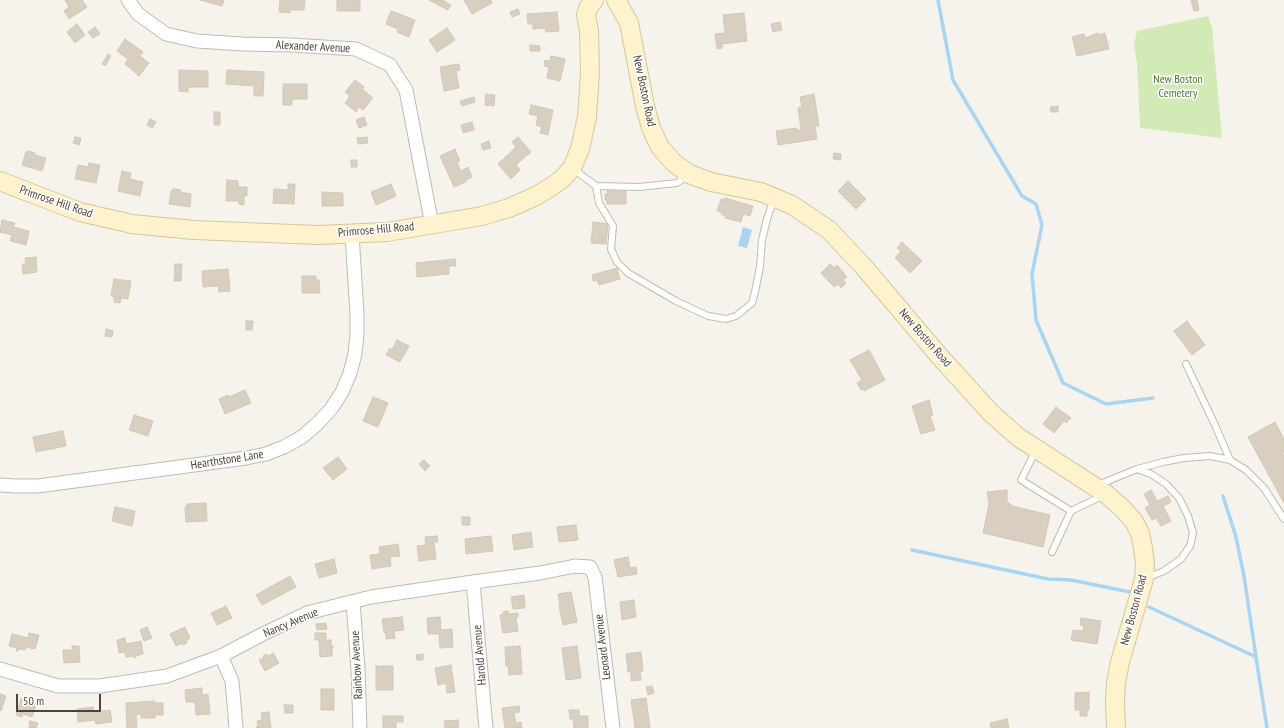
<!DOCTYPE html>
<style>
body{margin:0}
#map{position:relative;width:1284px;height:728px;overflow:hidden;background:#f6f3ec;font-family:"PT Sans Narrow",sans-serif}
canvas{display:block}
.scale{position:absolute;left:16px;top:694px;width:85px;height:18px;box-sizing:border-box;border:2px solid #4b4439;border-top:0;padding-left:5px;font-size:12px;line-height:14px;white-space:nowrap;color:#4b4439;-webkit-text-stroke:3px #fff;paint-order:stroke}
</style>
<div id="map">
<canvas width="1284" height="728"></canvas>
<div class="scale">50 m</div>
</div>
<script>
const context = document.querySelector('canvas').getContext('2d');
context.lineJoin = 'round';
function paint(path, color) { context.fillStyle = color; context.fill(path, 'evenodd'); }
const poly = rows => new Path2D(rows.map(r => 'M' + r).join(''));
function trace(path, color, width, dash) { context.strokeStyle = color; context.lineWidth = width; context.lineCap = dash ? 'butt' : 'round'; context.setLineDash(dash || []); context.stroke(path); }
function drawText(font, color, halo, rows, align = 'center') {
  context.font = font + ' "PT Sans Narrow",sans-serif'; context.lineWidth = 3; context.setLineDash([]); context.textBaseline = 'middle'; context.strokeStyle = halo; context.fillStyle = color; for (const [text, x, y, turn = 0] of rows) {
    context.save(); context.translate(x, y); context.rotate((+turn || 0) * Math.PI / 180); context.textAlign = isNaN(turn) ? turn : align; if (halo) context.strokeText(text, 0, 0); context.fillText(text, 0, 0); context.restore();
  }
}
paint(poly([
 [1208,16,1212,27,1222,138,1140,128,1137,63,1134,45,1137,31]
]), '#d2eab5');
paint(poly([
 [743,227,752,230,747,248,738,246]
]), '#a9d4f2');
trace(poly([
 [938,0,953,80,1022,196,1036,204,1042,225,1032,274,1036,320,1063,383,1106,404,1153,398],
 [1223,496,1236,537,1244,576,1256,657],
 [912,550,1048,579,1071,580,1130,592],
 [1149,607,1256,657,1267,728]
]), '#a9d4f2', 3.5);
const building = poly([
 [65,0,82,0,87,7,69,19,64,11,69,7,65,0],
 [200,0,224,0,222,6,200,0],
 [280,0,305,0,304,10,290,10,290,13,279,12,280,0],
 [337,0,360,0,360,11,337,11,337,0],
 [429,0,442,0,451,5,448,10,429,0],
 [464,0,491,0,492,3,472,14,464,0],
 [1191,0,1197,0,1199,10,1194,11,1191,0],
 [518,9,520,14,512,17,510,12,518,9],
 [391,11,415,20,409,37,397,32,398,29,386,24,391,11],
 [557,12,559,31,546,32,545,28,533,29,533,24,528,24,527,14,557,12],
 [744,13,747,41,722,44,722,48,717,49,715,34,725,33,723,15,744,13],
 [780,22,782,30,773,32,771,24,780,22],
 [77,24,85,35,75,43,67,32,77,24],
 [95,27,100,34,93,38,88,32,95,27],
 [447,28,455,40,437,52,429,40,447,28],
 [1098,33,1099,35,1105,33,1109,49,1077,56,1072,37,1084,34,1085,38,1098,33],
 [125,39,143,52,140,56,149,63,139,76,125,64,128,59,117,51,125,39],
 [530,45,540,46,540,51,530,51,530,45],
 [108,54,111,56,105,66,102,64,108,54],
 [551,56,565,59,560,81,547,78,549,67,544,66,545,60,550,61,551,56],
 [459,64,460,70,456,71,459,88,444,91,440,67,459,64],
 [179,70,208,71,208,87,188,87,188,92,179,91,179,70],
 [227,70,264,72,263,96,254,96,254,86,226,84,227,70],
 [355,80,364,87,362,89,373,98,363,110,359,107,356,112,345,103,350,96,345,92,355,80],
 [283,84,307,84,307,99,292,99,292,105,283,105,283,84],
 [486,94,495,95,494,106,485,105,486,94],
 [814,94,819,126,815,126,817,139,778,145,776,131,796,128,797,130,801,130,798,108,802,107,800,97,814,94],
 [474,97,475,102,462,106,460,101,474,97],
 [531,105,553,110,548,135,540,133,542,127,536,125,538,116,529,114,531,105],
 [1058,106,1058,112,1051,112,1050,107,1058,106],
 [214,112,220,112,220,125,214,125,214,112],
 [364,117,367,125,359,128,356,120,364,117],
 [150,119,156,122,152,128,147,125,150,119],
 [472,122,474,130,463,133,461,125,472,122],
 [75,137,81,138,79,145,73,143,75,137],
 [367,137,368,143,358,144,357,138,367,137],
 [518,137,531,152,516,165,520,170,511,179,498,164,516,147,512,142,518,137],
 [489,141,491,148,483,150,481,144,489,141],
 [455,149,460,161,457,162,461,171,468,167,472,177,466,180,466,182,454,187,440,156,455,149],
 [28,151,35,153,35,155,46,158,42,171,22,165,26,152,28,152,28,151],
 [834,153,841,154,841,160,833,159,834,153],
 [351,160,357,160,357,167,351,167,351,160],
 [89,163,100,165,96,183,75,179,78,165,88,167,89,163],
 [122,171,131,173,130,179,143,182,140,196,118,191,122,171],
 [227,180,238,181,238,187,247,187,247,196,244,196,244,205,239,204,239,201,226,201,227,180],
 [848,181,866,199,856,209,838,191,848,181],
 [288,184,295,184,294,204,273,203,274,189,288,190,288,184],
 [391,184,396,196,376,205,371,192,391,184],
 [173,189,181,190,180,192,191,194,190,207,169,204,171,191,173,191,173,189],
 [607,191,626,191,626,204,607,204,607,200,605,200,605,194,608,194,607,191],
 [322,192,343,193,343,206,322,206,322,192],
 [725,198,753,206,750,216,743,214,741,222,725,218,726,216,721,214,722,212,717,211,721,199,724,200,725,198],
 [2,220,15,223,13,227,29,231,26,245,10,241,12,235,0,232,2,220],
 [593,222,608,224,606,244,591,243,593,222],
 [902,242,922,261,910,273,895,258,901,251,897,248,902,242],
 [36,257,37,272,23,274,22,264,26,264,25,258,36,257],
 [455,259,456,266,449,266,449,274,417,277,416,263,455,259],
 [175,264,182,264,181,281,174,281,175,264],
 [830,264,834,268,837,265,847,277,843,280,846,283,841,288,838,284,834,287,821,273,830,264],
 [617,268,620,279,599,285,597,280,593,281,592,275,617,268],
 [228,269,230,291,219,292,218,286,203,287,202,271,228,269],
 [302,276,316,276,316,280,319,280,320,293,302,293,302,276],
 [114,279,131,281,128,299,121,298,120,303,114,302,114,297,111,296,114,279],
 [246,321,253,321,252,330,246,330,246,321],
 [1187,321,1205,345,1192,355,1174,331,1187,321],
 [106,329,113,331,112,337,105,336,106,329],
 [397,340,409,346,400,362,386,355,390,348,392,350,397,340],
 [869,350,885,380,864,391,863,389,861,390,857,383,862,380,850,360,869,350],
 [245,390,251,403,225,414,219,399,228,395,229,397,245,390],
 [373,397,388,403,378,427,363,421,373,397],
 [929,400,933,415,930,416,935,430,921,434,912,406,929,400],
 [1056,407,1071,418,1066,423,1064,421,1054,433,1043,424,1056,407],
 [134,415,153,421,148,436,129,430,134,415],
 [1275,422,1284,439,1284,452,1282,453,1284,456,1284,503,1248,437,1275,422],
 [63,431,66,446,36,452,33,437,63,431],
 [338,457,347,469,333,480,323,468,338,457],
 [424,460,430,466,425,471,419,464,424,460],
 [1007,490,1007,501,1012,506,1050,515,1043,547,983,533,989,504,987,492,1007,490],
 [1151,490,1157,501,1168,496,1171,502,1163,506,1171,521,1161,526,1156,518,1152,520,1145,508,1150,505,1144,494,1151,490],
 [206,503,207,521,186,522,185,507,187,507,187,504,206,503],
 [115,507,135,511,132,526,112,521,115,507],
 [462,517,470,517,470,525,462,525,462,517],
 [576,525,578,540,559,542,557,527,576,525],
 [531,532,533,547,514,550,512,535,531,532],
 [437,536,438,542,434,542,436,559,419,561,417,546,426,545,425,537,437,536],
 [491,536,493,551,466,554,465,539,491,536],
 [398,544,400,556,390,557,391,566,372,569,370,555,380,554,379,547,398,544],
 [628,557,630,568,636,567,637,574,618,577,614,560,628,557],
 [334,559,337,573,319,578,315,564,334,559],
 [290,576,296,587,262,605,256,595,290,576],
 [571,592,577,622,563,625,559,606,560,605,558,594,571,592],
 [524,595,525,608,513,609,511,597,524,595],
 [634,600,636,617,622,620,620,602,634,600],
 [226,606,232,618,217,625,211,613,226,606],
 [508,611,508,614,518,613,518,617,516,618,518,631,503,633,500,615,504,614,503,612,508,611],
 [402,617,404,630,394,631,395,638,386,639,386,633,384,633,382,619,402,617],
 [440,617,441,630,452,629,453,647,440,648,439,634,428,634,427,618,440,617],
 [1081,618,1101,621,1097,644,1071,640,1073,630,1083,631,1084,626,1080,625,1081,618],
 [326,623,327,629,317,630,316,624,326,623],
 [147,627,152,638,144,641,140,630,147,627],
 [185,627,190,638,186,641,187,643,183,645,183,643,176,646,170,634,185,627],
 [29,633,39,635,35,649,26,647,25,650,19,649,18,651,16,651,17,648,9,646,12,634,28,638,29,633],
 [315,633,326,633,326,640,331,640,331,646,333,646,333,649,332,649,332,656,320,657,319,640,315,640,315,633],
 [125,638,126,644,141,641,143,654,136,656,136,657,134,658,133,656,126,657,125,652,119,653,117,640,125,638],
 [72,646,79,646,80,662,64,663,63,650,73,650,72,646],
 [520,646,522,674,509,675,508,665,506,666,505,647,520,646],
 [577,646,581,678,566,680,562,648,577,646],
 [641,652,643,671,640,672,641,680,631,681,631,672,628,672,626,654,641,652],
 [273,653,279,663,265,671,259,660,264,658,263,656,266,654,268,656,273,653],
 [423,654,423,660,417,660,416,655,423,654],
 [451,665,455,692,447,693,446,683,438,685,435,668,451,665],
 [376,666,393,666,393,690,376,690,376,666],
 [652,686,654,693,648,695,646,687,652,686],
 [202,688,202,695,208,694,210,714,196,715,195,702,186,702,185,690,202,688],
 [321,689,334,689,334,710,321,710,321,689],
 [1089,692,1089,710,1087,710,1087,716,1080,716,1080,710,1075,710,1075,693,1089,692],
 [0,694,6,696,1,711,0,710,0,694],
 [646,698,650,728,635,728,631,700,646,698],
 [21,699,28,701,29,700,32,701,31,703,36,705,32,717,23,714,22,717,16,715,21,699],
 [154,701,154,703,163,703,163,715,155,715,155,718,141,718,141,714,136,715,137,728,127,728,126,703,154,701],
 [284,705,293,705,293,713,285,713,284,705],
 [519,706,520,712,514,713,516,723,521,722,522,728,505,728,502,708,519,706],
 [93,707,94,712,110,710,112,722,96,724,95,720,78,722,77,709,93,707],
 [569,710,579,710,579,716,588,716,588,728,574,728,573,719,570,719,569,710],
 [269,712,271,728,256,728,256,727,258,726,257,721,262,720,261,713,269,712],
 [383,716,403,716,403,722,396,722,396,728,383,728,383,716],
 [1007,719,1009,728,991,728,990,723,1007,719],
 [458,720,459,727,445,728,444,721,458,720],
 [30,721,38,723,36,728,29,728,30,721]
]);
paint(building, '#d8cfc1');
trace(building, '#d3c7b4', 1);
const lane = poly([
 [573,169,596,186,639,187,677,183,688,175],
 [596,186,599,203,613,226,611,249,617,262,628,273,676,301,708,316,726,319,736,316,752,303,755,292,760,267,762,240,767,219,774,199],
 [1186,364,1215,425,1230,460],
 [1036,450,1021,480,1071,511,1102,496],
 [1137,469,1151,474,1166,484,1179,498,1188,516,1193,533,1190,546,1181,559,1164,571,1146,578],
 [1098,485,1137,469,1163,462,1184,458,1210,456,1230,460,1246,470,1264,488,1284,519],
 [1052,552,1071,511]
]);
const street = poly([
 [128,0,138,14,166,34,197,41,242,44,291,45,356,49,390,65,406,90,432,225],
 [0,485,15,486,38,486,246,458,266,454,284,447,302,437,317,424,331,409,342,392,350,373,355,354,357,334,357,314,352,234],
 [473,582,486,728],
 [353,602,358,669,360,728],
 [221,656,232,681,236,728],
 [0,669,58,686,100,686,167,676,221,656,263,634,307,613,371,597,473,582,540,573,575,566,590,567,595,577,613,728]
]);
const secondary = poly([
 [616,0,629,23,645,106,651,128,660,147,674,163,689,174,711,182,761,192,792,205,829,230,863,266,941,358,991,413,1018,437,1106,494,1122,508,1133,520,1140,533,1143,548,1145,564,1144,579,1120,662,1116,683,1115,700,1116,728],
 [0,181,80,212,132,224,194,230,318,235,387,232,482,216,509,208,536,196,551,187,562,179,572,168,580,149,587,117,590,73,589,31,586,15,588,8,594,0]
]);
trace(lane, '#c2bbae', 8);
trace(street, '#c2bbae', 15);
trace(secondary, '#d6c79b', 20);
trace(lane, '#fff', 6);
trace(street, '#fff', 13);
trace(secondary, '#fff3cd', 18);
drawText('12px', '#4b4439', '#fff', [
 ["Alexander Avenue",313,47,3],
 ["New Boston Road",644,91,78],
 ["Primrose Hill Road",56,202,19],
 ["Primrose Hill Road",376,230,-5],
 ["New Boston Road",925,338,49],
 ["Hearthstone Lane",227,460,-9],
 ["New Boston Road",1134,610,-75],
 ["Nancy Avenue",291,623,-23],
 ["Leonard Avenue",603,647,-97],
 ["Harold Avenue",480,655,-95],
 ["Rainbow Avenue",357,665,-93]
]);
drawText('12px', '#4a7f2a', '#fff', [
 ["New Boston",1178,80],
 ["Cemetery",1178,94]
]);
</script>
